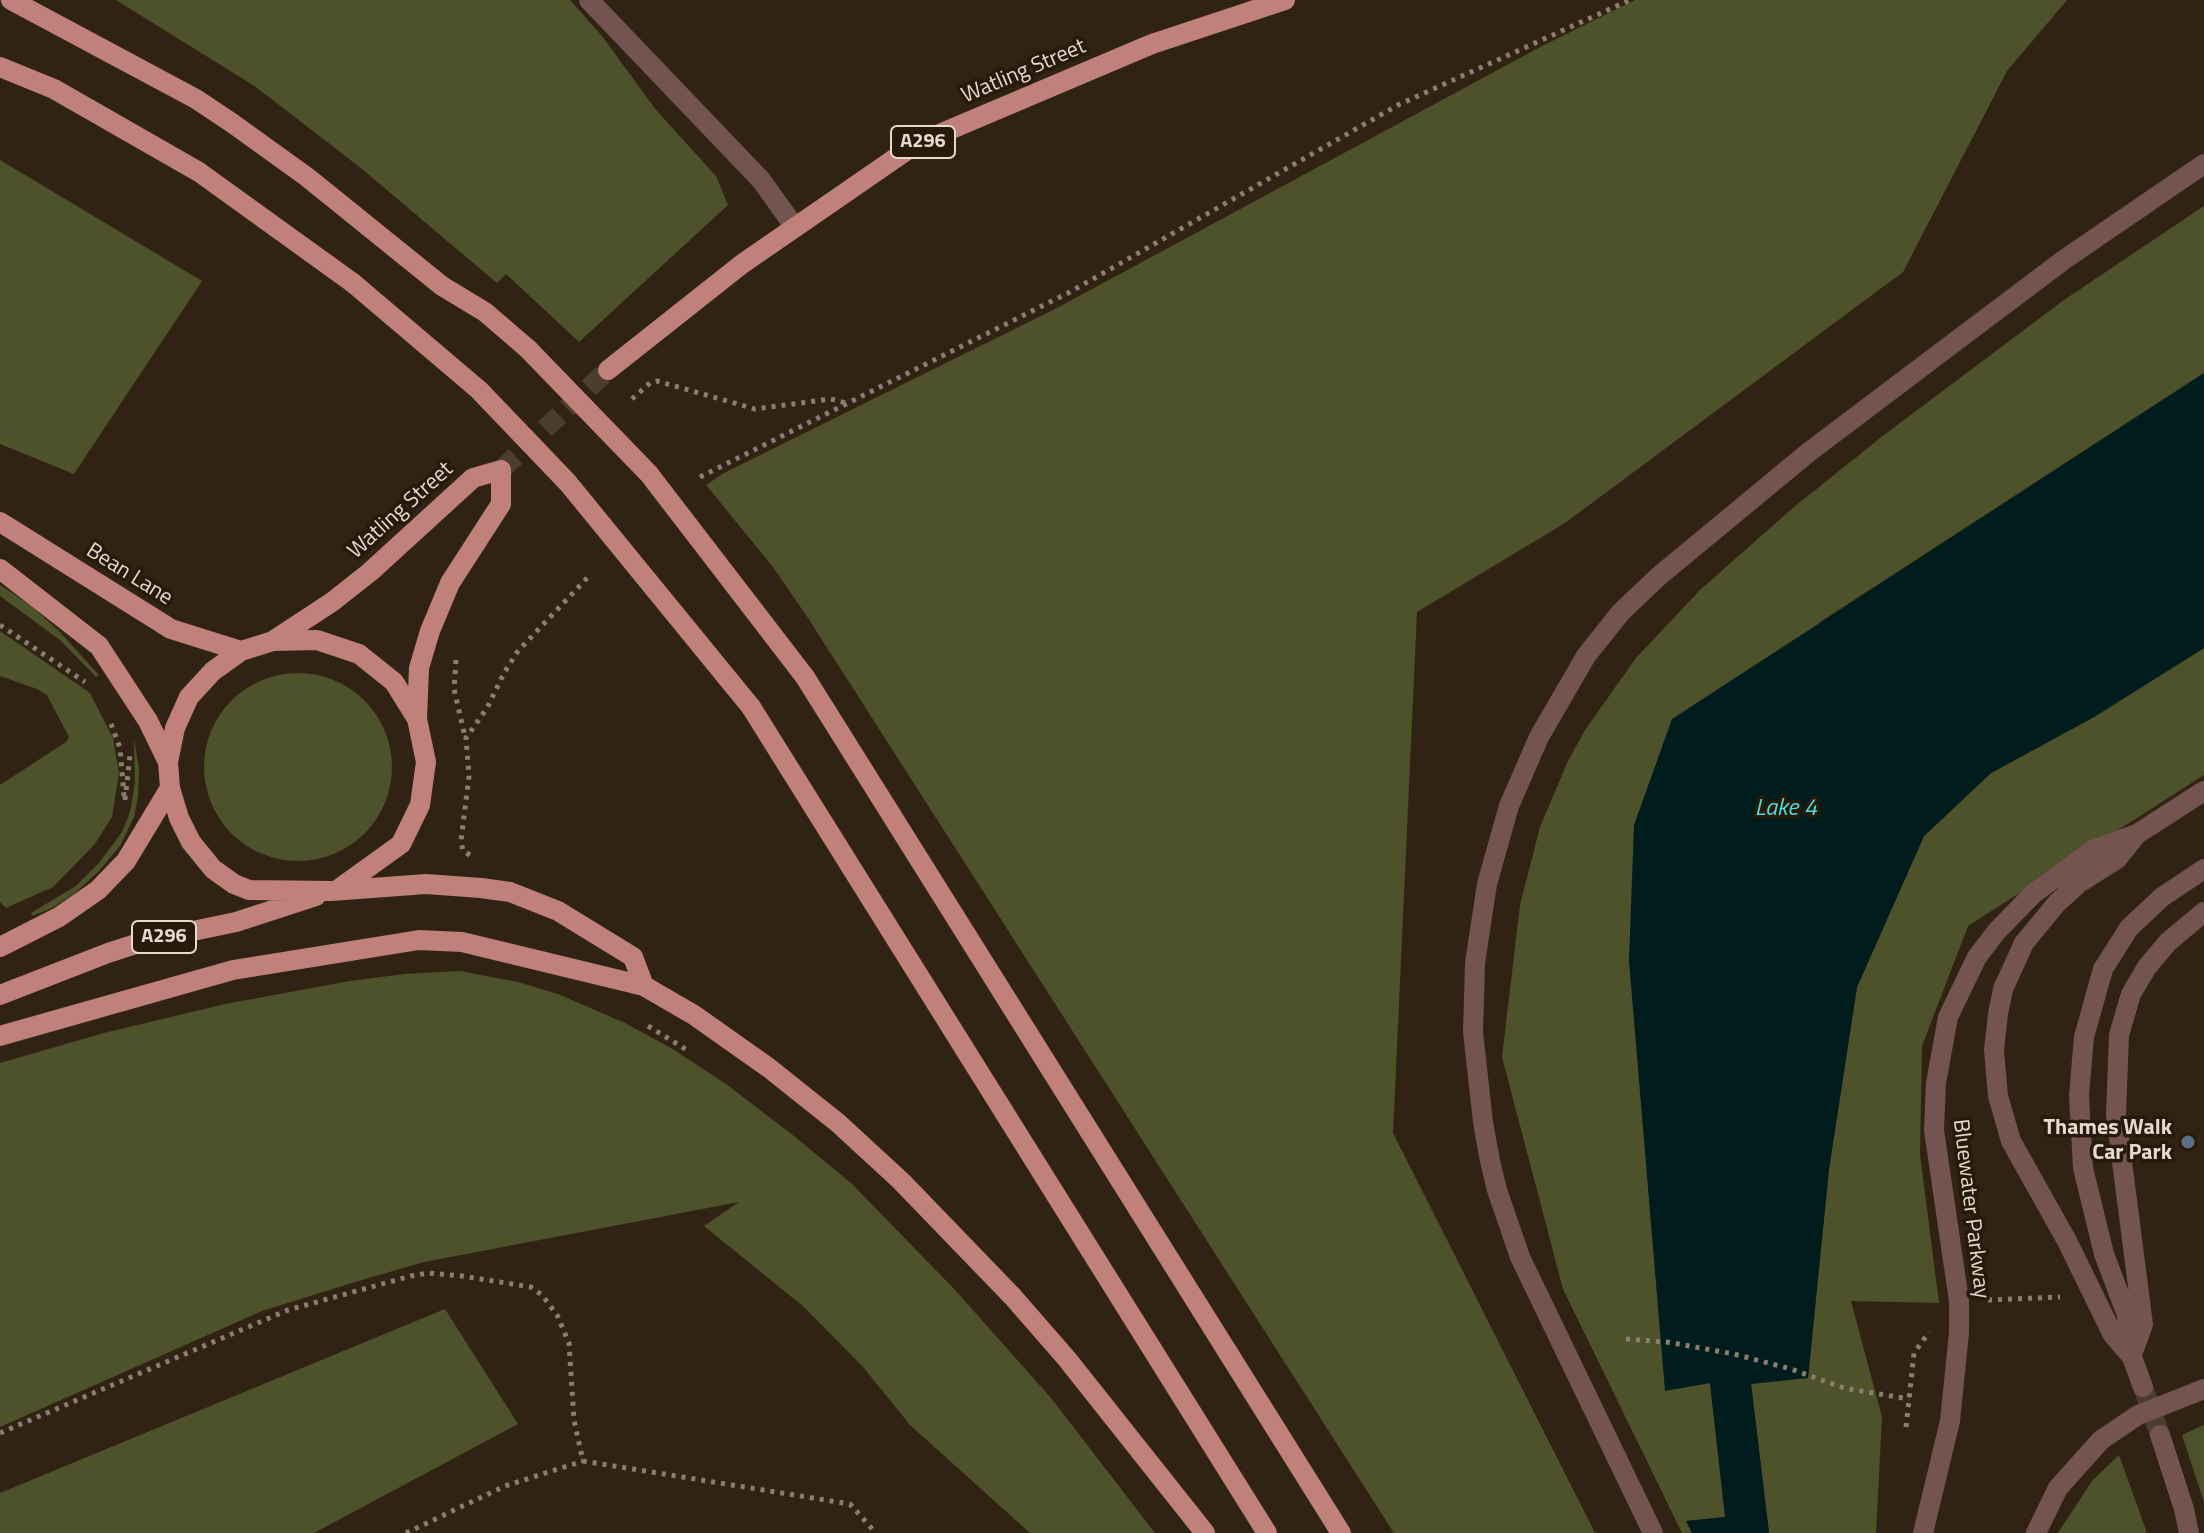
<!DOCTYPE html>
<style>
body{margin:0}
canvas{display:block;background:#312313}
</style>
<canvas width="2204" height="1533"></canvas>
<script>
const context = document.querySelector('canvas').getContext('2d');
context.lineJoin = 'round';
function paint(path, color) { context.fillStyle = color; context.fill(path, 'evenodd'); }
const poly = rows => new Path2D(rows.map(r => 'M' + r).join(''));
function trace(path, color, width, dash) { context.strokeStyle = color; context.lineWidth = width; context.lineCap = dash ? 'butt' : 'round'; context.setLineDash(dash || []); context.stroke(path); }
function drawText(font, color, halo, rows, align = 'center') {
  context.font = font + ' "Titillium Web",sans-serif'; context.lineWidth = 7; context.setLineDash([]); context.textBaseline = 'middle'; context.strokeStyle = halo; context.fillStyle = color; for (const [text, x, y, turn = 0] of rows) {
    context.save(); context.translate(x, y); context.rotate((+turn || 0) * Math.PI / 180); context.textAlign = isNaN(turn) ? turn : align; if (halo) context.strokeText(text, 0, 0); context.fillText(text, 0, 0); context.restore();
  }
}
paint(poly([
 [116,0,570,0,602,36,656,110,716,176,728,205,579,342,506,274,497,283,362,169,256,87],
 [1635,0,2067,0,2007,71,1903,272,1565,523,1417,612,1393,1133,1595,1533,1394,1533,808,618,773,567,706,485,724,473,1057,308,1544,45],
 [0,160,202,281,74,474,0,444],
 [2204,206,2204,373,1820,622,1665,1390,1710,1383,1726,1517,1687,1521,1692,1533,1682,1533,1563,1289,1502,1057,1520,905,1540,827,1568,761,1585,730,1636,658,1700,590,1794,507,1884,435,2064,300],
 [0,585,30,605,58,630,99,675,96,677,60,640,0,596],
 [0,631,90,693,113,738,119,773,112,817,94,845,53,887,6,908,0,902,0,785,66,742,69,737,47,695,37,689,0,676],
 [2204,648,2204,775,1968,926,1922,1046,1920,1154,1939,1303,1851,1301,1882,1417,1876,1533,1769,1533,1751,1383,1808,1377,1829,1169,1857,987,1924,836,1991,773,2094,717],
 '204 767a94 94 0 1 1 188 0a94 94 0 1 1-188 0Z',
 [134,739,139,768,138,796,134,817,120,846,98,872,75,893,52,908,32,916,31,913,76,886,99,863,122,832,130,812,135,783],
 [460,971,518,982,558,994,625,1023,671,1048,726,1084,794,1136,852,1184,956,1291,1051,1398,1155,1533,1030,1533,910,1425,864,1368,804,1307,704,1226,739,1202,424,1262,355,1282,262,1311,0,1427,0,1063,104,1033,225,1004,350,981,404,974],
 [445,1309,518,1424,314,1533,0,1533,0,1493],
 [2204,1425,2204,1502,2182,1435],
 [2119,1455,2147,1533,2058,1533,2092,1481]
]), '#4d522a');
paint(poly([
 [2204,373,2204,648,2094,717,1991,773,1924,836,1857,987,1829,1169,1808,1378,1751,1384,1769,1533,1692,1533,1686,1521,1725,1517,1710,1383,1665,1391,1629,961,1634,825,1672,719]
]), '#001c1d');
trace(poly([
 [2143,1387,2160,1435]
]), '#4c3e2f', 20, [20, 10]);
trace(poly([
 [501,470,608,370]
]), '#4c3e2f', 20, [20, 10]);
trace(poly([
 [632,399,650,383,657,381,755,409,831,399,846,403],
 [700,477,1070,292,1398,105,1630,0],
 [0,625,85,682],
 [456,660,454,689,465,737],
 [111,724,120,748,124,796],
 [125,800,130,755],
 [470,855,463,851,461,841,469,776,466,738,487,708,504,673,518,651,589,576],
 [648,1026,687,1050],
 [1988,1300,2060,1297],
 [1626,1339,1667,1342,1734,1354,1791,1369,1844,1388,1909,1399],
 [1906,1427,1914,1353,1929,1332],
 [0,1433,288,1310,411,1276,428,1273,462,1276,531,1287,542,1295,557,1315,569,1343,574,1420,583,1461,850,1504,876,1533],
 [406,1533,505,1486,583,1461]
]), '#8a7e71', 5, [4, 6]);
trace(poly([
 [589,0,761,180,794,226],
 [2137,834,2117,859,2079,883,2057,903,2024,943,2003,989,1998,1014,1994,1050,1998,1096,2011,1141,2067,1241,2113,1335,2132,1357,2143,1387],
 [2134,1349,2143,1324,2142,1317,2116,1115,2119,1035,2131,994,2147,967,2168,942,2204,912],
 [2132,1357,2127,1315,2104,1254,2083,1168,2079,1095,2084,1037,2103,969,2129,928,2162,897,2204,869],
 [2160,1435,2184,1509,2189,1533],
 [1653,1533,1520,1257,1497,1190,1490,1161,1483,1122,1473,1032,1475,963,1487,884,1509,806,1539,737,1586,656,1621,612,1659,576,1809,452,1960,338,2065,259,2204,164],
 [1923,1533,1950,1421,1959,1333,1959,1301,1934,1130,1936,1083,1948,1017,1977,957,1997,931,2033,894,2093,850,2137,834,2204,791],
 [2036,1533,2058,1488,2101,1440]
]), '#735451', 20);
trace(poly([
 [11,0,196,99,232,123,307,177,442,286,485,312,528,349],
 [0,67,54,89,199,172,353,283],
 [608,370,742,264,916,144,1152,44,1285,0],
 [0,522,171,629,241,651],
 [0,569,99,646,148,721,168,762],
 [274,640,332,602,370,572,473,478,501,470,501,504,450,583,430,631,419,668,417,719],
 [805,677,1341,1533],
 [751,707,1267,1533],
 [337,890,401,844,420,805,426,762,417,719,394,682,359,654,317,640,273,641,241,651,213,671,189,697,175,728,168,762,170,788,179,818,191,842,213,869,234,884,249,890,331,891,426,884,481,888,510,892,558,911,633,957,644,986],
 [0,947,59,917,98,890,126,861,170,788],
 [0,995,108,953,145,941,236,922,316,896],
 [0,1036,233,970,419,940,462,942,644,986,694,1015,769,1068,838,1123,901,1181,1013,1297,1067,1359,1205,1533]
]), '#bf8179', 20);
trace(poly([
 [2101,1440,2138,1415,2204,1389]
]), '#735451', 20);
trace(poly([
 [353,283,479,390,568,483,751,707],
 [528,349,649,474,805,677]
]), '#bf8179', 20);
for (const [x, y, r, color] of [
 [2188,1142,8,"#5c6f8a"]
]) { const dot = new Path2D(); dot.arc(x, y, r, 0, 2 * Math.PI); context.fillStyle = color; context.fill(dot); trace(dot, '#271a0a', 3); }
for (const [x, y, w] of [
 [923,142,64],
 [164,937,64]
]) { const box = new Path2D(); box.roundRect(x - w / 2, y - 16, w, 32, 6); context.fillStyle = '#271a0a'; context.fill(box); trace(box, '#e4dad0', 2); }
drawText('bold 20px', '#e4dad0', null, [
 ["A296",923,142],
 ["A296",164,937]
]);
drawText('22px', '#e4dad0', '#271a0a', [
 ["Watling Street",1024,72,-23],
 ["Watling Street",401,511,-42],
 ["Bean Lane",129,575,32],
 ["Bluewater Parkway",1970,1209,83]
]);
drawText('bold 22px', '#e4dad0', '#271a0a', [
 ["Thames Walk",2172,1129],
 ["Car Park",2172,1154]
], 'right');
drawText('italic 24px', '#49dddf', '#271a0a', [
 ["Lake 4",1786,809]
]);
</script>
